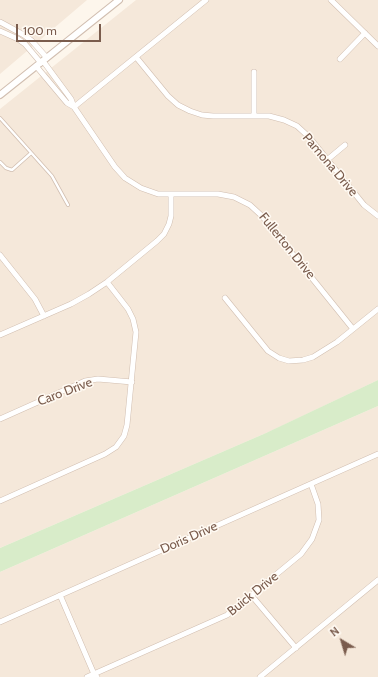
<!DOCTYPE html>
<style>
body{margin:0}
#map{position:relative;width:378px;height:677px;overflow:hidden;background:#fdf6ec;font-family:Cabin,sans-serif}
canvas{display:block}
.north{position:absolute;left:322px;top:621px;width:40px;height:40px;-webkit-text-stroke:3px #fffaf3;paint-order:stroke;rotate:322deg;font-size:11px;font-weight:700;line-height:16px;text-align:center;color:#7a5c4d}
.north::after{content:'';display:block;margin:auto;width:14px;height:18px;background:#7a5c4d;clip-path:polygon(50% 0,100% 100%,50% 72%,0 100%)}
.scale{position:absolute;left:16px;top:24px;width:85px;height:18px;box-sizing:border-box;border:2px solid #7a5c4d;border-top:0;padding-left:5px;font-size:12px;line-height:14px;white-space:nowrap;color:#7a5c4d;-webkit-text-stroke:3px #fffaf3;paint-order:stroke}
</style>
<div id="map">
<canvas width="378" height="677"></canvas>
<div class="north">N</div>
<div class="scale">100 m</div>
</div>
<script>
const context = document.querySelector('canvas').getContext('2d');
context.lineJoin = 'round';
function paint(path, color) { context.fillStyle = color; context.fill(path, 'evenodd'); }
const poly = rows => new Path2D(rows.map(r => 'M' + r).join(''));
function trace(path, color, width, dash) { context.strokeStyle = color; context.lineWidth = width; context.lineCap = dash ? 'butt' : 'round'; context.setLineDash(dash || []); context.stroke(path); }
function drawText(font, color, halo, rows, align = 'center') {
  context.font = font + ' Cabin,sans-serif'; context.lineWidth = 3; context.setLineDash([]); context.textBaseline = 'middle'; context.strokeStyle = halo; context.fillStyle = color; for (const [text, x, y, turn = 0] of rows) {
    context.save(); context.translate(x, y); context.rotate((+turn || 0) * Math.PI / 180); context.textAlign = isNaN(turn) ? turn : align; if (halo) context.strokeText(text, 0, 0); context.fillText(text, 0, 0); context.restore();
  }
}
paint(poly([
 [0,0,87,0,0,74],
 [136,0,378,0,378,380,273,430,0,548,0,109],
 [378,406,378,677,0,677,0,572]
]), '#f5e8da');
paint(poly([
 [378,380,378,406,0,572,0,548,266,433]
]), '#d8ecc9');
const service = poly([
 [0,118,52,176,68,205],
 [0,162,6,168,12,170,31,153]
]);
const minor = poly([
 [331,0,378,46],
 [0,22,24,35,32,41,47,58],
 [0,31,18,39,25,44,41,63],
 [136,57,168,96,178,105,190,111,202,115,213,116,269,116,284,120,297,126,309,137,364,205,378,216],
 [340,59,365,33],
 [43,61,71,99,74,107,115,167,125,178,141,188,158,194,218,194,234,197,250,205,262,216,353,329],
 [36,66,67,103,74,107],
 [254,72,254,115],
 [74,107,206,0],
 [327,160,345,145],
 [0,255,35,299,44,316],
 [225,298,268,351,279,358,289,361,303,360,313,357,337,342,378,309],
 [0,335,71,304,89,294,107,282,157,241,164,234,169,224,171,216,171,194],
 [0,419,85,381,98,379,132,382],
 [0,501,105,454,116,447,124,436,127,425,136,332,133,319,128,309,107,282],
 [60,595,94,674,97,677],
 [252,596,296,648],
 [0,622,378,454],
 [87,677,227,615,301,554,312,539,319,520,318,504,311,484],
 [260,677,378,580]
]);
const tertiary = poly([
 [0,95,119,0]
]);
trace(service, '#d1beb0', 4);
trace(minor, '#d1beb0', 6);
trace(tertiary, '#d1beb0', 8);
trace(service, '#fff', 2.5);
trace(minor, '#fff', 5);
trace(tertiary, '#fff', 6);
drawText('13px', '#7a5c4d', '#fffaf3', [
 ["Pamona Drive",330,165,50],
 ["Fullerton Drive",287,246,51],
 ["Caro Drive",65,392,-21],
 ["Doris Drive",189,538,-24],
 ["Buick Drive",253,594,-39]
]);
</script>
